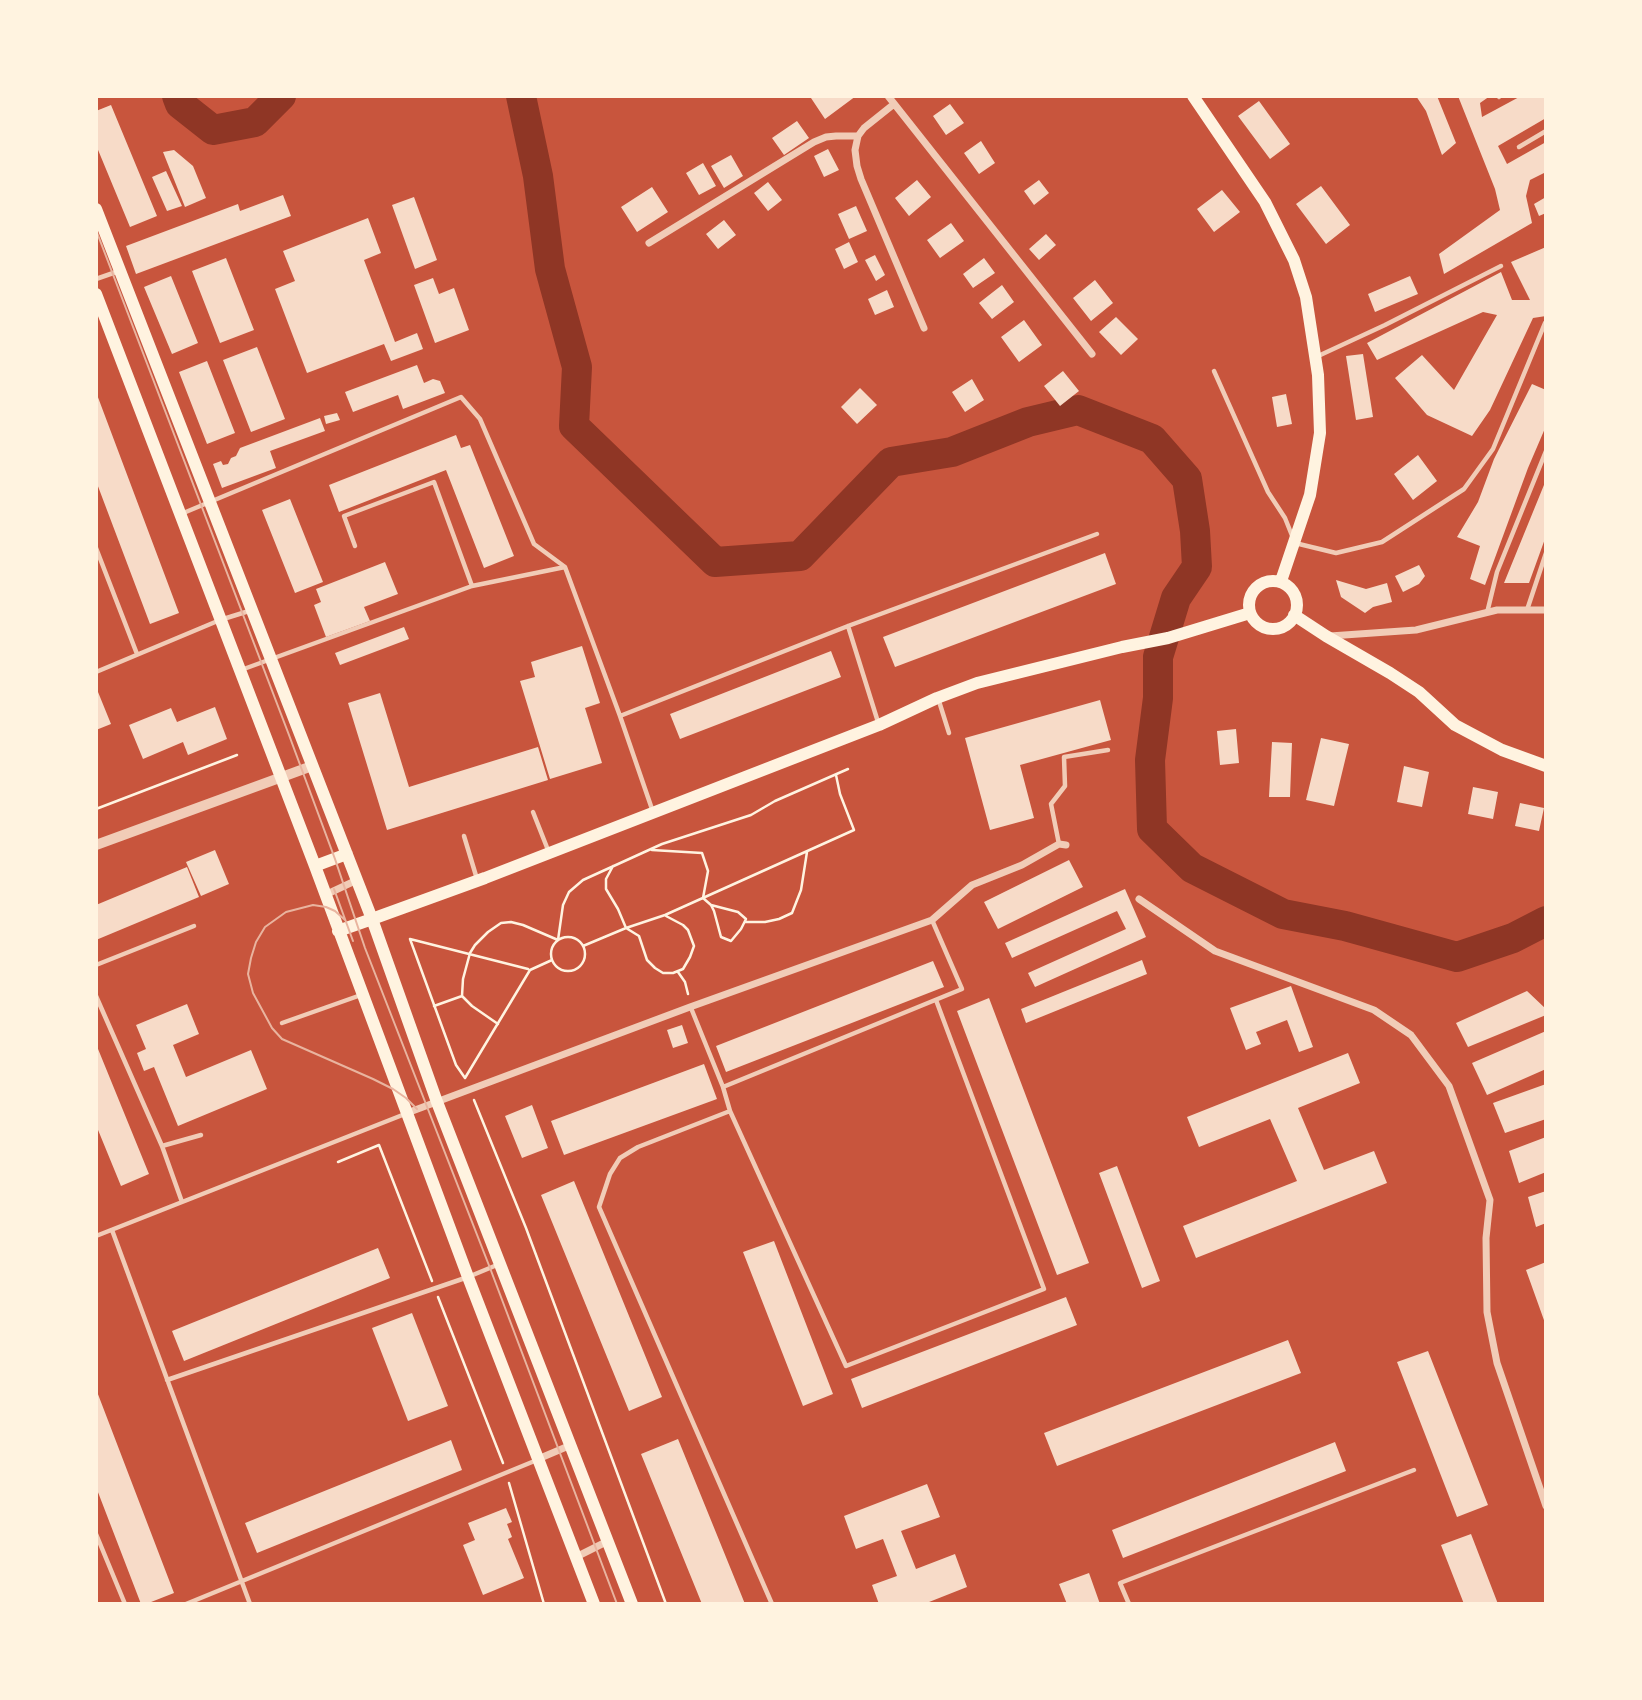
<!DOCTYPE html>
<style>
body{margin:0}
#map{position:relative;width:1642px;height:1700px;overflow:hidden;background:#c8553d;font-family:"Roboto Serif",serif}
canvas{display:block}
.frame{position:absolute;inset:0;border:98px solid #fff3e0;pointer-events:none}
</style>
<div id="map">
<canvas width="1642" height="1700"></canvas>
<div class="frame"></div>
</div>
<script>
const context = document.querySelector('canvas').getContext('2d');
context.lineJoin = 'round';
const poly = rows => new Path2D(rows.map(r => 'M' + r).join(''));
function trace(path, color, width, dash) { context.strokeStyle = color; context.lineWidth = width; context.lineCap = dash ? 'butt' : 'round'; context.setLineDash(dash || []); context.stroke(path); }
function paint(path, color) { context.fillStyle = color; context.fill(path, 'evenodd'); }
trace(poly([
 [177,96,180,104,213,130,255,122,281,96],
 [521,96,538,176,550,269,577,367,574,426,715,562,800,556,891,462,952,452,1028,422,1078,410,1152,439,1187,479,1195,531,1197,567,1176,598,1158,657,1158,698,1150,760,1152,829,1192,868,1283,914,1345,926,1457,957,1513,938,1546,921]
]), '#8f3625', 30);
paint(poly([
 [814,96,856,96,825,119,811,98],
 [1416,96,1437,96,1456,143,1442,155,1426,111],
 [1458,96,1490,96,1480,103,1482,117,1521,96,1546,96,1546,118,1498,146,1507,164,1546,142,1546,172,1530,180,1526,196,1532,223,1444,274,1439,254,1500,210,1495,189],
 [1259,101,1290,144,1270,159,1238,116],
 [950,104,964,123,946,135,933,116],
 [111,105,157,216,130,227,96,145,96,111],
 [797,121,809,138,784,155,772,138],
 [981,141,995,163,979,174,964,153],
 [828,149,839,170,824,177,814,156],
 [174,150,193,166,206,198,185,207,163,152],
 [731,155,743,176,724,188,711,166],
 [703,163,716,186,699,195,686,173],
 [166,171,182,206,167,211,152,177],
 [917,180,931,197,909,216,895,198],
 [1039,180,1049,193,1034,205,1024,191],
 [768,182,782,200,768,211,754,193],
 [1321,186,1350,225,1326,244,1296,204],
 [652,187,668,212,637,232,621,207],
 [1222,190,1240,212,1214,232,1197,209],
 [283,195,291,216,136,274,126,246,238,204,240,211],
 [414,197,437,260,415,269,392,205],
 [1546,197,1546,213,1539,216,1534,204],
 [856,206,867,231,849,239,838,214],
 [368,218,381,253,364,260,395,342,417,333,423,349,391,361,384,344,307,373,275,289,295,281,283,251],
 [724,220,736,235,718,249,706,234],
 [951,223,964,241,940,258,927,240],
 [1046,234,1056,245,1039,260,1029,249],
 [849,242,858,262,844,269,835,249],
 [1546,247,1546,316,1533,318,1490,410,1472,436,1427,415,1395,378,1422,355,1454,390,1497,315,1483,312,1377,360,1367,343,1501,272,1512,300,1530,300,1511,262],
 [875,255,885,275,876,281,865,260],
 [226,258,254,330,220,343,192,271],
 [984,258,995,273,973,288,963,274],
 [171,276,198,343,172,354,144,287],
 [1410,276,1418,294,1375,312,1368,294],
 [433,278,439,294,454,288,469,330,435,343,414,285],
 [1095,280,1113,303,1091,321,1073,298],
 [1002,285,1014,302,992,319,979,303],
 [887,290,894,307,875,315,868,299],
 [1116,317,1138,339,1121,355,1099,332],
 [1024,320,1042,345,1019,362,1001,337],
 [257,347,285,419,251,432,223,360],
 [1363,354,1373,417,1356,420,1346,356],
 [207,361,235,433,207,444,179,372],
 [417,365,424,383,433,379,440,381,445,393,403,409,398,395,353,412,345,392],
 [1063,371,1079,391,1060,406,1044,386],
 [972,379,984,400,965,412,952,392],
 [1532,384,1546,390,1546,426,1528,468,1485,585,1470,579,1480,546,1457,537,1478,502,1494,459],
 [860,388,877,405,857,424,841,407],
 [96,392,179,613,150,624,96,481],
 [1286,394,1292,424,1277,427,1272,397],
 [337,413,340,420,326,424,324,416],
 [320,418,325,431,270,451,276,468,222,488,213,464,221,461,223,465,228,464,231,458,236,456,240,448],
 [456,435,461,448,470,445,514,556,484,568,446,470,339,512,329,485],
 [1418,455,1437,481,1413,500,1394,474],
 [1546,480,1546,536,1529,583,1504,583],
 [290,499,323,582,295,593,262,510],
 [1105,553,1116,584,895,667,883,637],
 [385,562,398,594,364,607,370,621,326,637,314,605,321,602,316,589],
 [1419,565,1425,576,1419,584,1403,592,1395,576],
 [1336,580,1366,589,1387,583,1392,602,1373,607,1365,613,1341,597],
 [404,627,409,639,340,665,335,653],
 [582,646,600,703,585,708,602,763,550,779,520,681,535,677,531,662],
 [831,651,841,677,680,739,670,714],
 [98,692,111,724,96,730,96,693],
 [380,693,409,787,538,747,548,780,387,830,348,703],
 [1100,700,1111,740,1020,765,1034,818,990,830,965,738],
 [215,707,227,739,188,755,183,742,143,759,129,725,171,708,177,722],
 [1236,729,1239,763,1220,765,1217,731],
 [1321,738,1349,744,1334,806,1306,800],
 [1272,742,1292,743,1290,797,1269,797],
 [1404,766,1429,772,1422,807,1397,802],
 [1473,787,1498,792,1493,819,1468,814],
 [1520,803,1544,808,1539,831,1515,826],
 [215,850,229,884,201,896,186,862],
 [1069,860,1083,887,998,929,984,902],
 [187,867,199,897,96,940,96,905],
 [1125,889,1146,937,1035,987,1028,973,1126,929,1117,911,1012,958,1005,943],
 [1142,960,1147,974,1026,1023,1021,1009],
 [933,961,944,987,726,1072,716,1046],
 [1291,986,1313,1047,1299,1052,1287,1020,1256,1032,1261,1044,1246,1050,1230,1008],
 [1527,991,1546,1009,1546,1015,1468,1047,1456,1023],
 [989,998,1089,1263,1057,1275,957,1011],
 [187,1004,199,1034,173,1045,186,1077,251,1050,267,1089,178,1126,154,1067,144,1071,137,1053,146,1049,136,1025],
 [682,1025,688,1043,673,1048,667,1030],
 [1546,1031,1546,1069,1487,1095,1472,1063],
 [96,1044,149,1174,121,1186,96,1125],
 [1348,1053,1360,1083,1298,1108,1324,1170,1374,1151,1387,1183,1196,1258,1183,1226,1297,1181,1270,1119,1199,1147,1187,1117],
 [704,1064,717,1099,564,1155,551,1121],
 [1546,1084,1546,1119,1505,1133,1493,1103],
 [532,1105,548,1148,522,1158,505,1116],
 [1546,1137,1546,1172,1519,1183,1509,1151],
 [1117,1166,1160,1281,1142,1288,1099,1173],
 [574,1181,662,1397,629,1411,541,1195],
 [1546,1191,1546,1223,1536,1227,1528,1197],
 [774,1241,833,1394,803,1406,743,1252],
 [378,1248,390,1278,184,1361,172,1331],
 [1546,1262,1546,1323,1545,1323,1526,1270],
 [1066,1297,1077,1325,862,1408,851,1379],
 [412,1313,448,1406,408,1421,372,1328],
 [1288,1340,1301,1373,1057,1466,1044,1433],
 [1428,1351,1488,1505,1457,1517,1397,1362],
 [96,1389,174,1593,146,1604,141,1604,96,1487],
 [678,1439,745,1604,702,1604,641,1454],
 [451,1440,462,1470,257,1553,245,1523],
 [1335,1442,1346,1471,1123,1558,1112,1530],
 [927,1484,940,1517,901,1531,916,1569,955,1554,967,1587,924,1604,879,1604,872,1585,897,1576,883,1539,856,1549,844,1516],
 [506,1508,512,1522,507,1524,512,1537,508,1539,524,1578,483,1595,463,1545,475,1540,468,1523],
 [1471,1534,1498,1604,1464,1604,1441,1545],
 [1089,1573,1100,1604,1067,1604,1059,1584]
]), '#f7dbc8');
trace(poly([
 [96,809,237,755],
 [652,850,702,853,708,871,703,898,711,905,714,911,721,937,731,941,741,929,746,919,738,912,711,905],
 [613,866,606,879,606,889,618,909,626,928,639,936,647,960,655,968,663,973,673,973,683,969,690,957,694,946,688,930,683,925,666,916],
 [745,922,765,922,779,919,792,913,801,890,807,852],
 '551 954a17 17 0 1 1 34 0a17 17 0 1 1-34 0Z',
 [410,939,456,1065,465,1078],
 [410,939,528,969],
 [583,946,626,928,665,915,854,830,840,794,836,775],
 [678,972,685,982,688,994],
 [462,996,472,1006,498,1024],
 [434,1006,462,996,463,979,470,953,475,945,488,932,501,923,511,922,523,925,558,940,563,905,569,892,583,880,662,844,751,815,775,801,848,769],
 [465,1078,530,970,552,960],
 [474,1100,526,1228,666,1604],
 [338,1162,379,1145,432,1281],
 [438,1297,503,1463],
 [509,1483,544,1604]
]), '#fff3e0', 2.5);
trace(poly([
 [1499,97,1500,96],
 [1519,147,1546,131],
 [96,279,119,271],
 [1316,357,1385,325,1501,266],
 [1214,371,1268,492,1285,518,1295,543,1336,553,1382,542,1464,489,1493,449,1545,323],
 [181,514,461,397,480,419,534,544,565,567,620,716],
 [355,546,344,516,434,482,472,586,565,567],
 [96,548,137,654],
 [1527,610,1546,553],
 [1487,613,1497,572,1546,451],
 [848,626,878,722],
 [241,670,472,586],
 [96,672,220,620,249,611],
 [938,698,949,733],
 [533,812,548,850],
 [653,812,620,716,848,626,1097,534],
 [464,836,477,879],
 [1059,844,1051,804,1065,786,1064,757,1108,750],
 [96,965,194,926],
 [96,996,162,1146,182,1202],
 [691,1008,723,1087,730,1111,638,1147,620,1158,610,1174,599,1207,772,1604],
 [282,1023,361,995],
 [723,1087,962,989,932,920],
 [730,1111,846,1366,1044,1289,936,1000],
 [162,1146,201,1135],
 [112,1230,250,1604],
 [96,1236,405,1114],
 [167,1380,468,1277,497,1265],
 [96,1534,125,1604],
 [186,1604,537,1460],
 [1129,1604,1120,1583,1414,1470]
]), '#f1ccb7', 4.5);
trace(poly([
 [888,96,1092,354],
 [894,104,864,128,858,136,855,150,857,166,861,179,924,328],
 [649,243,814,142,826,137,836,136,858,136],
 [1330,636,1416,630,1497,610,1546,610],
 [325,895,357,880],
 [1139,899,1215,951,1374,1010,1411,1035,1449,1086,1490,1200,1486,1238,1487,1312,1497,1363,1546,1506],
 [407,1113,690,1007,932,920,972,885,1022,865,1059,844,1066,845],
 [538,1459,571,1445],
 [576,1557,608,1541]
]), '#f1ccb7', 7);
trace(poly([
 [96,845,312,766]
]), '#f1ccb7', 10);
trace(poly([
 [1193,96,1265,202,1294,260,1306,297,1318,375,1320,433,1310,495,1281,581],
 '1249 605a24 24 0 1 1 48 0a24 24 0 1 1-48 0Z',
 [1294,615,1326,636,1390,673,1419,692,1455,725,1502,750,1546,766],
 [372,919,485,878,879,725,937,698,977,683,1122,647,1168,638,1250,613]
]), '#fff3e0', 12);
trace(poly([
 [96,209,372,919,437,1102,632,1604],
 [96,294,315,866,468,1277,594,1604],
 [315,866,347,854],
 [338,931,372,919]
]), '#fff3e0', 12);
trace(poly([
 [96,230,289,735,335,859,365,948,490,1268,617,1604],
 [334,889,353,941],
 [345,920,335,911,326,907,313,905,286,912,265,927,256,942,251,958,248,974,253,993,272,1028,282,1039,373,1079,393,1089,406,1098,417,1109]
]), '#e9b49f', 2);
</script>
